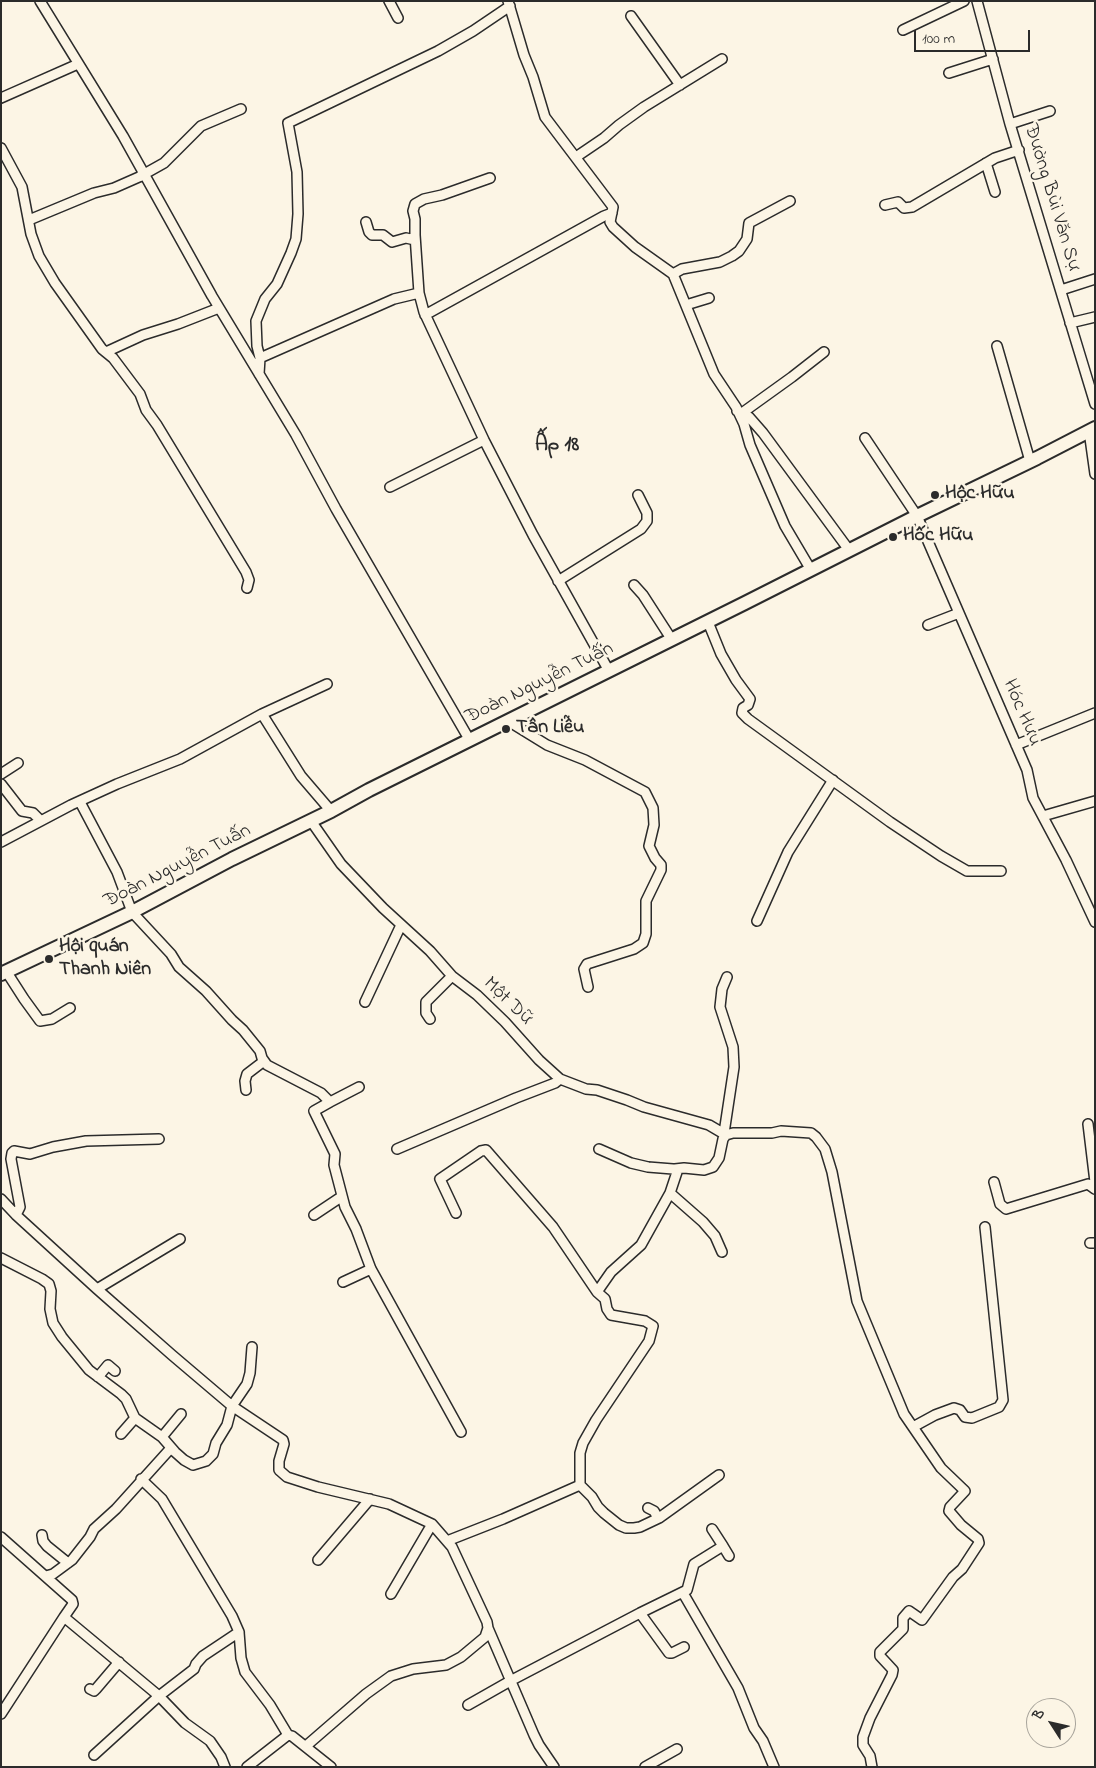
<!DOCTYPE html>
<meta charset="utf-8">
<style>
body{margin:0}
#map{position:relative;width:1096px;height:1768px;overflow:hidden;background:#fcf5e5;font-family:"Indie Flower",sans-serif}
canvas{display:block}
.frame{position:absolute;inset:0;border:2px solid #2b2b2b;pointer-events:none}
.north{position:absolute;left:1026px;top:1698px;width:50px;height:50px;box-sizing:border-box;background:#fcf5e5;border:1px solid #a8a49b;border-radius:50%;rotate:305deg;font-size:14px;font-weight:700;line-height:20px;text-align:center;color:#2b2b2b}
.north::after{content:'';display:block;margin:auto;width:18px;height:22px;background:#2b2b2b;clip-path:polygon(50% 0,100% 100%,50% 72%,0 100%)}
.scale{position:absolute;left:914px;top:30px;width:116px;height:22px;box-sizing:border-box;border:2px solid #2b2b2b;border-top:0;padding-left:6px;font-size:15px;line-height:18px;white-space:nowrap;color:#2b2b2b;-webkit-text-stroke:4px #fcf5e5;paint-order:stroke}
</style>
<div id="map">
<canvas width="1096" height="1768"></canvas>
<div class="frame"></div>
<div class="north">B</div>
<div class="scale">100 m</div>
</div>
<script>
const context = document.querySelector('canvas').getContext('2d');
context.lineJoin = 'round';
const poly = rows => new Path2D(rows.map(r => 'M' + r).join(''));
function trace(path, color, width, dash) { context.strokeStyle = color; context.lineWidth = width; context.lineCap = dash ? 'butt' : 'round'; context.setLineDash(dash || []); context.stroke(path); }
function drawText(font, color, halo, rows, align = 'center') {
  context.font = font + ' "Indie Flower",sans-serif'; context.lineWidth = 5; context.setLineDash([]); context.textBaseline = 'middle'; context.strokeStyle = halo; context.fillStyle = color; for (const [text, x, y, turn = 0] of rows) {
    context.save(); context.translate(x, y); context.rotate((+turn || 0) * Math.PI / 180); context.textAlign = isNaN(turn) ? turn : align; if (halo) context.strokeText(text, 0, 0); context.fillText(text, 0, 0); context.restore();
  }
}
const street = poly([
 [40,1,123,136,212,296,296,435,336,509,469,739],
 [389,1,398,18],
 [508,1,524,55,533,77,545,117,613,207,610,222,613,227,635,247,673,274,714,374,736,407,744,424,750,445,785,526,811,570],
 [977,1,1010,124,1095,404],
 [631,16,680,85],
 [903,30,964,1],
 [949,73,993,59],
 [1,98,78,64],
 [1010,124,1050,111],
 [1,148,22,187,31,234,39,256,55,283,102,349,113,358,140,394,146,410,157,425,246,572,249,580,247,588],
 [576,157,604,138,619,125,644,107,722,59],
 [986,163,995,192],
 [490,178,442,195,424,199,415,204,413,211,415,219,415,235,419,293,424,312,484,440,533,535,609,671],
 [885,205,898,202,904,208,912,207,995,158,1019,150],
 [29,220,94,193,114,188,139,177,164,163,201,126,241,109],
 [366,222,369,232,372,235,383,235,392,242,406,238,415,240],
 [673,274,682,269,720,262,732,256,739,251,747,239,749,223,790,201],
 [1061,290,1095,279],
 [686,305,709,298],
 [425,315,604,216,612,213],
 [1070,323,1095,317],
 [997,346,1030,461],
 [106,352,143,335,178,324,219,308],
 [260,358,394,299,419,293],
 [259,374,260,358,257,346,256,321,265,299,277,284,291,253,296,239,298,214,297,172,288,123,438,51,473,31,510,6],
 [737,411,749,417,763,433,849,550],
 [742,413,792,377,824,352],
 [1089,431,1095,474],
 [865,438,917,516,1027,770,1033,798,1066,860,1095,922],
 [390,487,484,440],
 [558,581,641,529,647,521,647,513,638,495],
 [634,585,643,595,672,640],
 [708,622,721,654,736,680,750,699,748,705,743,708,742,713,748,719,890,822,941,856,967,871,1001,871],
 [928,625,959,613],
 [262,714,301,776,331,811],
 [508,721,547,745,585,760,645,792,653,808,654,825,649,846,655,858,661,865,661,870,646,901,646,934,643,943,634,949,587,964,584,969,588,987],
 [1016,745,1095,713],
 [1,774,18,763],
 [1,784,22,811,33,813,40,820],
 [80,802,117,872,132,912,171,954,179,967,206,991,232,1020,243,1030,260,1051,262,1058,267,1065,321,1093,330,1102,314,1111,335,1154,334,1165,345,1207,356,1229,371,1269,461,1432],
 [1043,816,1095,801],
 [311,821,341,864,383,908,430,951,452,976,477,995,505,1022,539,1060,560,1079,586,1089,597,1090,627,1100,644,1107,709,1125,726,1135],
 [1,842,71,805,117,784,180,759,262,714,327,684],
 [757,921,788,852,833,780],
 [6,971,24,999,40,1021,52,1019,70,1008],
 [365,1002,401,925],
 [430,1019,426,1013,426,1002,452,976],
 [246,1090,245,1081,247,1074,264,1061],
 [330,1102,359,1087],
 [1088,1124,1095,1182],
 [724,1133,734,1067,733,1047,720,1007,722,989,727,977],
 [397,1149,516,1098,555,1083,560,1079],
 [675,1169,684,1168,704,1170,713,1167,719,1158,723,1139,726,1135,733,1133,772,1133,781,1131,811,1133,816,1137,825,1149,832,1172,857,1301,904,1414,941,1468,965,1491,950,1507,949,1511,961,1525,978,1539,979,1543,962,1569,953,1577,922,1620,909,1611,903,1618,903,1629,880,1652,880,1656,893,1670,892,1675,870,1718,863,1737,863,1745,870,1756,872,1767],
 [994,1182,1000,1204,1006,1209,1088,1184,1095,1189],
 [670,1193,703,1222,715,1236,722,1252],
 [1,1199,16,1215,97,1289,172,1355,232,1406,283,1440,284,1444,279,1461,279,1470,287,1477,318,1487,389,1504,432,1524,452,1547,487,1622,488,1628,485,1637,461,1657,446,1665,413,1669,391,1676,366,1694,306,1746],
 [16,1215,20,1207,11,1159,12,1153,14,1151,30,1154,53,1147,86,1141,159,1139],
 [314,1215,341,1197],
 [1090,1243,1095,1243],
 [1,1258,42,1279,49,1284,51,1291,50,1309,53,1323,62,1337,89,1370,121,1394,126,1399,135,1418],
 [343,1282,371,1269],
 [97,1289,180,1239],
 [597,1292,611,1272,641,1245,670,1193,677,1172,673,1169,648,1167,631,1163,599,1149],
 [98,1377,108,1365,115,1371],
 [913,1427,935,1415,954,1408,960,1410,965,1417,972,1418,999,1407,1003,1400,985,1227],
 [121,1434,135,1418,162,1437,175,1452,184,1460,193,1465,206,1461,213,1454,216,1443,227,1425,232,1406,247,1384,250,1373,252,1347],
 [162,1437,181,1414],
 [580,1485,592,1497,598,1507,604,1513,619,1525,626,1528,634,1528,640,1527,659,1518,719,1475],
 [648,1508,654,1511,658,1518],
 [42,1535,43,1541,47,1546,68,1563],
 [1,1537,72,1600,73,1604,64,1617],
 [447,1541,503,1519,580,1485,580,1453,583,1443,596,1420,649,1341,653,1326,645,1321,611,1315,607,1309,605,1299,597,1292,553,1227,486,1150,481,1151,440,1179,456,1213],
 [723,1546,729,1556],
 [318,1560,370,1499],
 [46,1576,53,1574,72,1560,90,1537,94,1529,116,1509,171,1448],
 [683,1593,738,1688,754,1728,763,1741,774,1767],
 [391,1594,432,1524],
 [640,1613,687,1590,694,1564,723,1546,712,1529],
 [488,1628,534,1735,539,1745,554,1767],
 [239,1632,241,1658,245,1672,270,1705,288,1735,292,1736,331,1767],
 [90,1689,94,1691,96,1689,119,1662],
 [468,1705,512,1680,640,1613,669,1653,672,1653,684,1647],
 [1,1714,64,1617,159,1696,185,1723,210,1741,221,1757,225,1767],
 [94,1755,159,1696,194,1669,196,1664,203,1656,239,1632,232,1616,162,1499,141,1479],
 [247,1767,288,1735],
 [645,1767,677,1749]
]);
const secondary = poly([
 [1,974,132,912,232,859,331,811,369,790,745,603,917,516,1037,458,1095,428]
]);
trace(street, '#2b2b2b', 12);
trace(secondary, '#2b2b2b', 16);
trace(street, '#fcf5e5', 9);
trace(secondary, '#fcf5e5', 12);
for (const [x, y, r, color] of [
 [935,495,5,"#2b2b2b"],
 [893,537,5,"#2b2b2b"],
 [506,729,5,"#2b2b2b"],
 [49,959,5,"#2b2b2b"]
]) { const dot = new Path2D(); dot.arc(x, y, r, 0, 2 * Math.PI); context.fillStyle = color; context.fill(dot); trace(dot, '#fcf5e5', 2); }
drawText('20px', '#2b2b2b', '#fcf5e5', [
 ["Đường Bùi Văn Sự",1051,198,73],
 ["Đoàn Nguyễn Tuấn",540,684,-26],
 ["Hóc Hưu",1021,713,67],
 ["Đoàn Nguyễn Tuấn",178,867,-27],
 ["Một Dữ",507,1002,44]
]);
drawText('bold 20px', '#2b2b2b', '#fcf5e5', [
 ["Hộc Hữu",945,495],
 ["Hốc Hữu",903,537],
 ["Tân Liễu",516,729],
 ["Hội quán",59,948],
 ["Thanh Niên",59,971]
], 'left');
drawText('bold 21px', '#2b2b2b', '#fcf5e5', [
 ["Ấp 18",557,447]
]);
</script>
